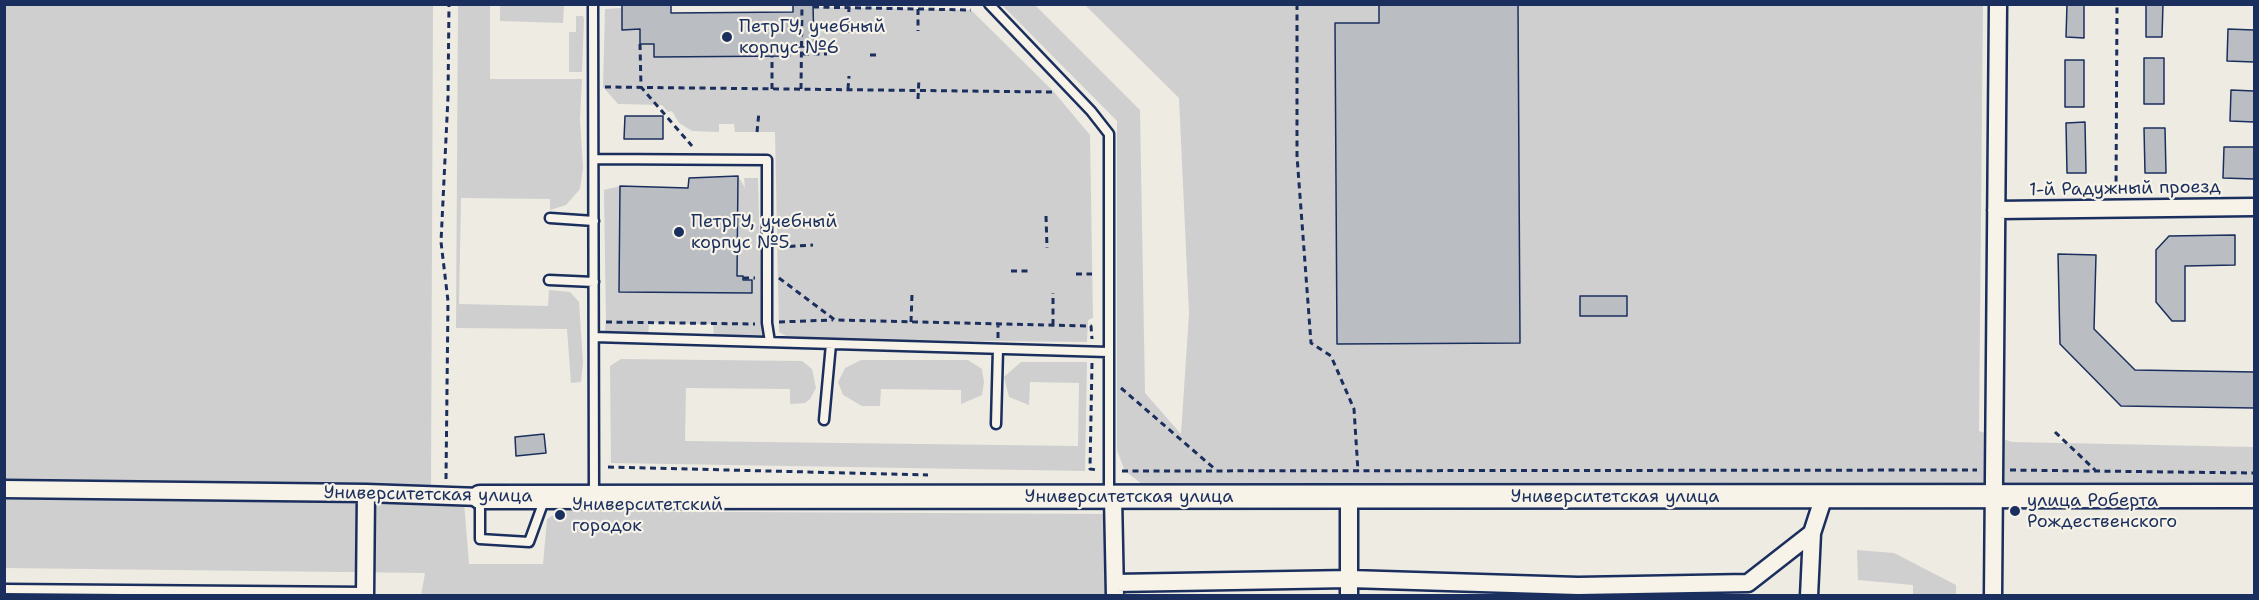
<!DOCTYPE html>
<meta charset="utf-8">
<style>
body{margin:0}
#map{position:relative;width:2259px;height:600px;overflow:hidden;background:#eeebe2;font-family:"Shantell Sans",sans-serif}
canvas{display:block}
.frame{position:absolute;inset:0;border:6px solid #1b2f5e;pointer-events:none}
</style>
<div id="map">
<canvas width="2259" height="600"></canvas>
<div class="frame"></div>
</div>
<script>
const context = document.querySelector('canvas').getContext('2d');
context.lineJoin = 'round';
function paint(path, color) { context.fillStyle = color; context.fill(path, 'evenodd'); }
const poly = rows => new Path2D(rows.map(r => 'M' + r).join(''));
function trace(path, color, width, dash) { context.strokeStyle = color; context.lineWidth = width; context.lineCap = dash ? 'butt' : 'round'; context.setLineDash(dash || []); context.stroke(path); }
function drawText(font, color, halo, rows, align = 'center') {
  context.font = font + ' "Shantell Sans",sans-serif'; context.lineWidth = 4.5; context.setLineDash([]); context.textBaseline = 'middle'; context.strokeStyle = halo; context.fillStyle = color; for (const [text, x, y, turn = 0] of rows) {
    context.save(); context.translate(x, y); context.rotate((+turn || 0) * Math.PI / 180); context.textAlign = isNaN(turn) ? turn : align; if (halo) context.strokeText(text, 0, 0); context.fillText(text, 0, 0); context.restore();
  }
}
paint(poly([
 [433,4,431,487,464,502,469,564,543,564,547,519,560,511,1113,514,1115,595,421,596,425,573,5,568,5,5],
 [458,5,490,5,490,79,582,79,580,119,583,168,580,189,566,205,550,210,550,199,461,198,459,304,548,306,549,290,570,292,579,302,583,362,581,382,571,383,567,329,456,328],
 [500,5,564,5,563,23,500,21],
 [1002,5,1035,5,1140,110,1145,393,1181,434,1189,314,1179,98,1085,5,1983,5,1979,431,2012,442,2254,447,2254,485,1142,484,1125,471,1117,451,1117,121],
 [813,7,971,10,1054,92,1090,135,1093,318,1088,320,1087,342,791,339,779,332,775,132,735,132,734,124,719,124,719,132,692,131,679,123,672,111,668,112,662,105,618,104,603,87,605,9,622,8,622,29,640,29,654,44,654,57,790,56,790,47,814,46],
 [576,16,583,16,584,19,582,72,569,72,569,32,576,32],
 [738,176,745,188,744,178,758,178,762,342,714,340,713,324,649,323,648,339,604,337,606,322,604,190,620,186,619,292,751,293,752,280,743,280,742,276,737,276],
 [621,359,802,361,812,369,816,388,810,399,805,403,790,404,790,389,686,388,685,441,1078,446,1079,383,1030,382,1029,405,1009,397,1004,377,1021,362,1087,362,1085,471,611,463,610,366],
 [861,360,968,360,982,369,984,382,982,395,961,404,961,390,881,389,880,406,862,406,843,395,838,382,845,368],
 [1857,550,1894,553,1956,585,1956,595,1913,595,1913,585,1858,580]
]), '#cfcfcf');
const building = poly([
 [622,4,671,4,671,13,793,12,793,4,813,4,814,47,790,47,790,56,654,57,654,44,640,44,640,29,622,30,622,4],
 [1379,4,1518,4,1520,343,1337,344,1335,23,1379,23,1379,4],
 [2067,4,2084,4,2084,38,2066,37,2067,4],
 [2146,4,2163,4,2162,37,2146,37,2146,4],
 [2228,29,2254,30,2254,62,2227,61,2228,29],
 [2144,58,2164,58,2164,104,2144,104,2144,58],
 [2065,60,2084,60,2084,107,2065,107,2065,60],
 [2231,90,2254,91,2254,122,2230,121,2231,90],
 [625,116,663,116,663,139,624,139,625,116],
 [2085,122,2086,173,2067,173,2066,123,2085,122],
 [2144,128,2165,128,2166,173,2145,173,2144,128],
 [2224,147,2254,147,2254,179,2223,178,2224,147],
 [738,176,737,276,743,276,743,280,752,280,752,293,619,292,620,186,688,188,689,178,738,176],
 [2235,235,2235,265,2185,266,2185,321,2172,321,2156,302,2156,250,2169,236,2235,235],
 [2058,254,2096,255,2094,329,2135,370,2254,372,2254,408,2121,406,2060,344,2058,254],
 [1580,296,1627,296,1627,316,1580,316,1580,296],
 [544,434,546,453,516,456,515,437,544,434]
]);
paint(building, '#babdc2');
trace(building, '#1b2f5e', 1.5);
const lane = poly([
 [593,4,594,497],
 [989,4,1091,111,1109,134,1109,496],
 [594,159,767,160,767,323,770,342],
 [550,218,594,221],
 [549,280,594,282],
 [594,337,1108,352],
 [824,420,831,344],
 [996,424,998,349],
 [480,498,480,539,529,542,545,498],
 [4,589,365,592]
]);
const street = poly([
 [1996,210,2254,207],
 [4,489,366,493,480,497],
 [1113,497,1115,596],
 [1115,583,1350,579,1578,586,1748,583,1812,533],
 [365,596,366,493],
 [1349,596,1349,497],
 [1809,596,1812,533,1824,496],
 [1993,596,1998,4]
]);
const secondary = poly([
 [480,497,2254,496]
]);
trace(lane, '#1b2f5e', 13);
trace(street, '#1b2f5e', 21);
trace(secondary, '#1b2f5e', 27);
trace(poly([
 [1297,4,1297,156,1311,343,1331,356,1354,409,1358,471],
 [813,7,971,10],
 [918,9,918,31],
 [848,33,849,8],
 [640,44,641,87,692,146],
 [803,54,827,54],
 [870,55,879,55],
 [605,87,1054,92],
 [772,89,772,56],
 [801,89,802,4],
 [848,89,849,76],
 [918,99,919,78],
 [757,132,759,112],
 [2116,192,2117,4],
 [1046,216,1047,248],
 [779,247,813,245],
 [1011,271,1030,271],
 [1076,274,1092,274],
 [743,278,755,278],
 [779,278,835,320,1091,326,1092,339],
 [606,322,755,324],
 [779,322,833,320],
 [911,322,912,294],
 [1053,325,1053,293],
 [998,338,998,324],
 [1092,363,1090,469,1098,470],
 [1121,388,1216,470],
 [2055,432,2095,470],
 [608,467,928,475],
 [2010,470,2254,473],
 [1122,471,1977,470],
 [446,479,448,301,441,242,448,97,449,4]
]), '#1b2f5e', 3, [6, 4.5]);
trace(lane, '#f7f3e8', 8);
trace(street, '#f7f3e8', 16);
trace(secondary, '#f7f3e8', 22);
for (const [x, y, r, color] of [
 [727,37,6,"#1b2f5e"],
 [679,232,6,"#1b2f5e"],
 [2015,511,6,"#1b2f5e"],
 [560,515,6,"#1b2f5e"]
]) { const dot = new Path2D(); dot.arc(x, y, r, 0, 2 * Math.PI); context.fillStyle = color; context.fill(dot); trace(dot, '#f7f3e8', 2); }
drawText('18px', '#1b2f5e', '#f7f3e8', [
 ["ПетрГУ, учебный",739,27],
 ["корпус №6",739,48],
 ["ПетрГУ, учебный",691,222],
 ["корпус №5",691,243],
 ["улица Роберта",2027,501],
 ["Рождественского",2027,522],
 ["Университетский",572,505],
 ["городок",572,526]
], 'left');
drawText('18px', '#1b2f5e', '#f7f3e8', [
 ["1-й Радужный проезд",2125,189,-1],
 ["Университетская улица",428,495,1],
 ["Университетская улица",1129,497],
 ["Университетская улица",1615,497]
]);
</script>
